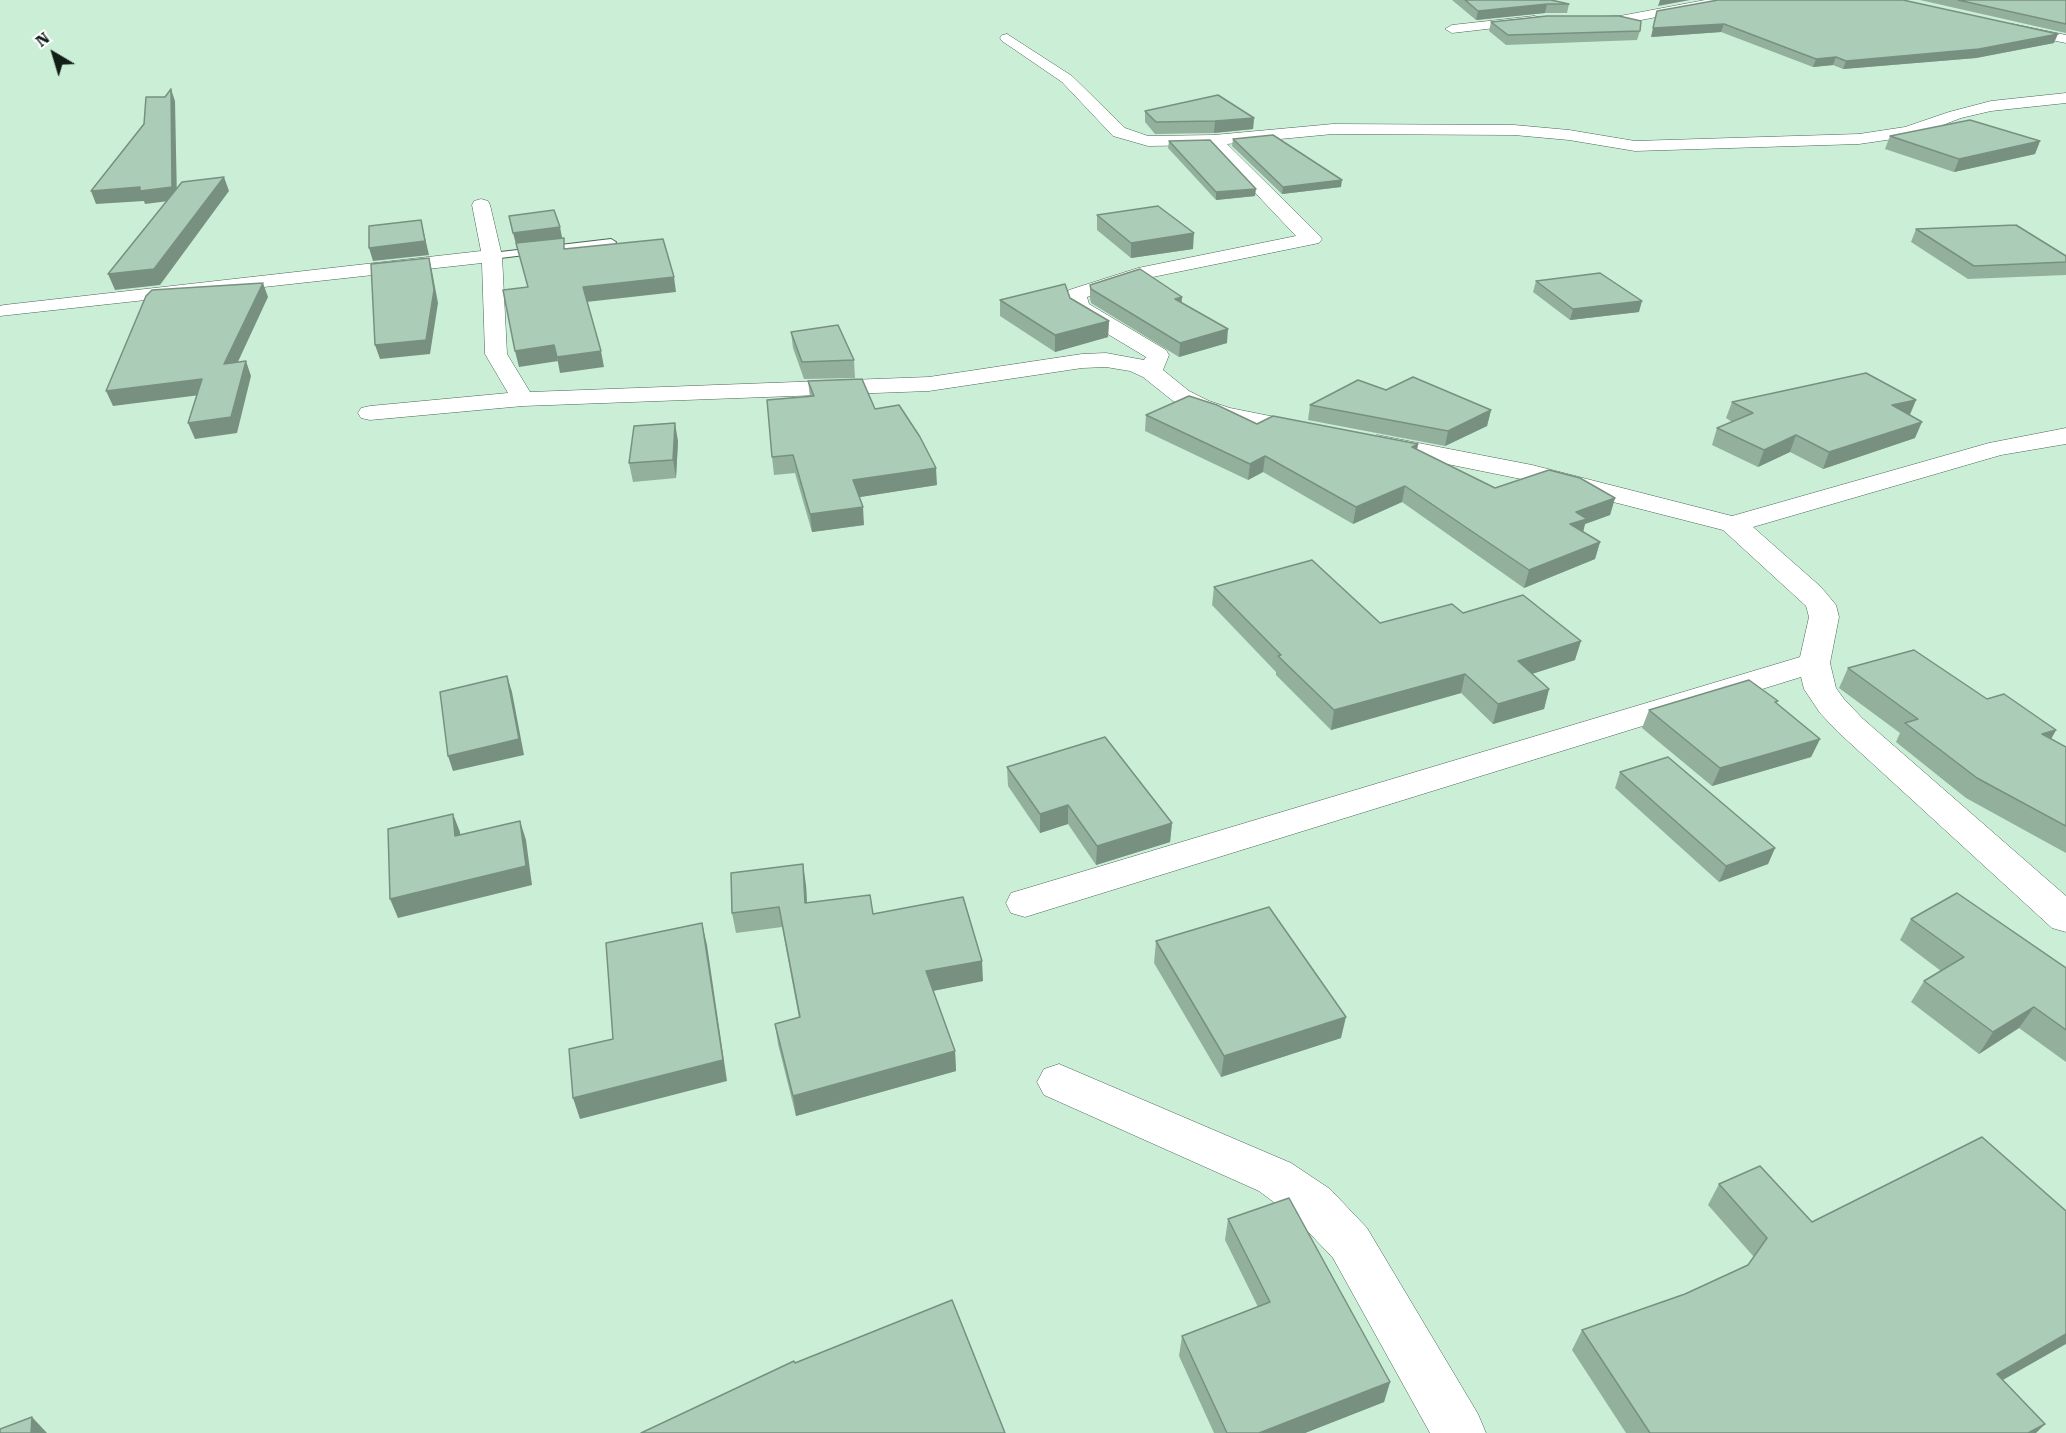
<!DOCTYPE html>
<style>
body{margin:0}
#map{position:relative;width:2066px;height:1433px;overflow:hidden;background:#cbeed7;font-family:"Roboto Serif",serif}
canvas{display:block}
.north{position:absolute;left:24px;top:24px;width:60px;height:60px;-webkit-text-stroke:4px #fff;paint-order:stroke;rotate:322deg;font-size:16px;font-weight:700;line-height:24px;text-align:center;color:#121f17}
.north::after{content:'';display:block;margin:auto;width:21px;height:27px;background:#121f17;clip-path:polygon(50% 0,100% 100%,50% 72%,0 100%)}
</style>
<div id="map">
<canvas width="2066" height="1433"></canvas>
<div class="north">N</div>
</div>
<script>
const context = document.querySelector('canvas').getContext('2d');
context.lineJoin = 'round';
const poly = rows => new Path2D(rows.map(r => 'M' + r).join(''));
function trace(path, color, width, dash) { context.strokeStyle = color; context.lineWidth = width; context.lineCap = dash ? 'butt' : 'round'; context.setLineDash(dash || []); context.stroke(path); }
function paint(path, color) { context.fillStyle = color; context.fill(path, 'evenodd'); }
const service = poly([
 [611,239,616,242,615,244,492,259,487,256,492,253,611,239]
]);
const minor = poly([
 [1705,0,1731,0,1725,4,1620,24,1582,25,1575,21,1582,17,1620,16,1705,0],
 [1534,16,1539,17,1541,20,1539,23,1452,33,1445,29,1452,25,1534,16],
 [2012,24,2066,35,2066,43,2007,31,2005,28,2007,25,2012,24],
 [1007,34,1072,76,1125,128,1148,136,1214,135,1333,124,1514,125,1569,130,1635,141,1859,134,1905,127,1949,112,1991,101,2066,93,2066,103,1991,111,1961,118,1914,136,1859,144,1635,151,1569,140,1514,135,1333,134,1227,144,1319,235,1322,239,1319,243,1143,279,1087,297,1089,304,1166,350,1169,355,1163,370,1189,391,1209,401,1230,408,1315,425,1318,430,1315,435,1306,437,1225,421,1191,411,1173,401,1143,377,1130,371,1106,367,1082,368,929,391,523,406,370,420,361,418,358,413,361,408,370,406,508,393,485,354,482,263,0,316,0,306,4,305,481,251,472,205,474,201,481,199,488,201,490,205,502,256,507,354,530,392,929,377,1082,354,1106,353,1144,360,1146,357,1071,312,1065,294,1069,290,1138,268,1296,236,1210,145,1148,146,1113,136,1062,82,1002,41,1000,38,1002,35,1007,34],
 [2066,428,2066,444,2001,455,1753,527,1821,587,1836,605,1839,617,1830,663,1836,688,1844,699,1862,718,2066,896,2066,932,2052,928,1838,732,1820,713,1804,689,1801,677,1025,917,1011,913,1006,903,1011,893,1800,657,1809,617,1806,606,1723,530,1531,481,1368,448,1364,443,1368,438,1377,435,1532,465,1732,516,1989,443,2066,428],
 [1059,1064,1291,1163,1330,1189,1367,1228,1478,1414,1486,1433,1430,1433,1333,1258,1296,1219,1259,1191,1044,1095,1037,1082,1044,1069,1059,1064]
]);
trace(service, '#486753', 2);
trace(minor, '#486753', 1);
paint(service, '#fff');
paint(minor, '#fff');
paint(poly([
 [1452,0,1551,0,1569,4,1567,13,1545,13,1476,20],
 [1718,0,2054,43,1976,58,1843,69,1833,65,1813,67,1721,32,1651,37],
 [1920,0,2066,0,2066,33],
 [1491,22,1640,31,1637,40,1506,45,1489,31],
 [1145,111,1254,118,1253,129,1214,133,1155,134,1145,122],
 [1890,136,2040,141,2035,154,1954,172,1885,149],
 [1233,139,1341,187,1282,194,1232,146],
 [1169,141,1255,196,1216,200,1168,148],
 [1097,215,1193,249,1131,258,1097,230],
 [1916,229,2066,256,2066,275,1968,279,1911,242],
 [1536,281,1639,312,1570,320,1533,292],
 [1090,285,1182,303,1227,343,1179,357,1091,303,1090,298],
 [1070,298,1109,321,1108,337,1055,352,1000,316,1000,300],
 [791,332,854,360,855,378,804,379,793,348],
 [808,381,875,409,937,485,859,497,864,525,812,532,795,473,774,475,772,457,810,397],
 [1386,390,1491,410,1487,426,1445,446,1308,420,1310,405],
 [1916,400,1910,415,1915,438,1823,469,1790,452,1758,467,1712,445,1717,428,1732,422,1726,418,1732,402],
 [1146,415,1257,424,1418,444,1417,450,1495,488,1615,498,1610,515,1585,524,1583,532,1600,542,1595,559,1524,588,1402,502,1353,524,1263,472,1248,480,1145,431],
 [678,441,676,478,633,482,629,463],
 [1214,587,1380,623,1463,613,1575,660,1532,674,1549,689,1544,709,1493,724,1461,693,1331,730,1276,675,1276,672,1212,605],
 [1848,668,1987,699,2056,730,2051,739,2066,747,2066,853,1966,798,1896,742,1900,733,1839,688],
 [1777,704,1820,739,1811,757,1712,786,1642,728,1649,710],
 [1007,767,1172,823,1170,842,1096,865,1068,824,1040,833,1008,786],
 [1620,772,1775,848,1768,864,1719,882,1615,788],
 [806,885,807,903,873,914,983,981,933,991,955,1051,956,1071,796,1116,778,1044,775,1024,799,1018,782,927,736,933,732,913],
 [1911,919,2066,968,2066,1062,2019,1028,1979,1054,1911,1002,1924,981,1941,971,1900,940],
 [1156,941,1341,1038,1221,1077,1154,963],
 [1719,1184,1812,1222,2003,1380,2036,1433,1626,1433,1572,1350,1582,1330,1685,1294,1748,1265,1754,1257,1708,1205],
 [1228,1219,1390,1382,1384,1402,1305,1433,1214,1433,1179,1356,1182,1336,1258,1307,1225,1240]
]), '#93b09d');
paint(poly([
 [1660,0,1690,0,1658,6],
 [1547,4,1545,13,1476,20,1478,11],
 [1724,24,1721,32,1651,37,1653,28],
 [2058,34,2054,43,1976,58,1843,69,1846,61],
 [1836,57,1833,65,1813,67,1816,59],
 [171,89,175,101,177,200,145,204,144,201,96,204,91,191],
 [1254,118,1253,129,1214,133,1215,121],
 [2040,141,2035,154,1954,172,1959,159],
 [224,177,229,191,160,285,115,290,108,274],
 [1342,180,1341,187,1282,194,1283,187],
 [1256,189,1255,196,1216,200,1216,192],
 [421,220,429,255,373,261,369,248],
 [560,227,563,242,517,248,513,233],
 [1194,233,1193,249,1131,258,1131,243],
 [429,258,432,271,438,303,430,354,380,359,375,345],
 [674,277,676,292,586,302,583,287],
 [263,283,268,297,230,379,224,364],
 [1182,297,1181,311,1175,299],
 [1642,301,1639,312,1570,320,1573,309],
 [1109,321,1108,337,1055,352,1055,335],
 [1228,329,1227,343,1179,357,1180,343],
 [554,345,558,361,519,367,515,351],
 [601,351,604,367,560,373,557,357],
 [246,361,251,376,237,433,195,439,188,423],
 [202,379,208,394,113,406,106,391],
 [1916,400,1909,416,1892,405],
 [1491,410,1487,426,1445,446,1448,431],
 [1922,422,1915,438,1823,469,1829,452],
 [675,423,678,441,676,478,673,460],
 [1796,435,1790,452,1758,467,1764,450],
 [1418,444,1415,460,1412,447],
 [1265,456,1263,472,1248,480,1250,464],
 [936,468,937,485,854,498,853,480],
 [1405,486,1402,502,1353,524,1356,507],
 [1615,498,1610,515,1585,524,1582,536,1566,541,1576,512],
 [863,507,864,525,812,532,810,514],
 [1600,542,1595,559,1524,588,1529,570],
 [1581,641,1575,660,1513,680,1518,661],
 [1465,674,1461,693,1331,730,1334,710],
 [507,676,512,692,524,755,453,771,448,756],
 [1549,689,1544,709,1493,724,1498,704],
 [2056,730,2045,750,2042,734],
 [1820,739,1811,757,1712,786,1720,768],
 [1068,805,1068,824,1040,833,1040,814],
 [453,814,460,832,462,855,455,836],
 [520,821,526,840,532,885,398,918,390,899],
 [1172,823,1170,842,1096,865,1097,846],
 [1775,848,1768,864,1719,882,1726,866],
 [803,864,806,885,808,923,805,903],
 [702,923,707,945,727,1081,580,1119,573,1098],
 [982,961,983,981,927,992,926,971],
 [2034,1007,2019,1028,1979,1054,1993,1032],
 [1346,1017,1341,1038,1221,1077,1224,1056],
 [955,1051,956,1071,796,1116,793,1096],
 [2066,1334,2066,1344,1980,1393,1997,1374],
 [1390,1382,1384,1402,1305,1433,1259,1433],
 [32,1417,47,1433,31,1433],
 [2045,1424,2036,1433,2028,1433]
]), '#789080');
const building = poly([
 [1465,0,1551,0,1569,4,1547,4,1478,11,1465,0],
 [1718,0,1903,0,2058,34,1979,49,1846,61,1836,57,1816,59,1724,24,1653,28,1657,11,1718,0],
 [1958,0,2066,0,2066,24,1958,0],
 [1547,16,1619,16,1641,21,1640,31,1508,35,1491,22,1547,16],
 [171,89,172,187,140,191,140,187,91,191,144,124,146,97,165,97,171,89],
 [1218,95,1254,118,1215,121,1156,122,1145,111,1218,95],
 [1970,120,2040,141,1959,159,1890,136,1970,120],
 [1273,135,1342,180,1283,187,1233,139,1273,135],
 [1210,140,1256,189,1216,192,1169,141,1210,140],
 [224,177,154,269,108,274,182,182,224,177],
 [1158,206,1194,233,1131,243,1097,215,1158,206],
 [554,210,560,227,513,233,509,216,554,210],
 [421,220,425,241,369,248,369,226,421,220],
 [2016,225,2066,256,2066,262,1974,266,1916,229,2016,225],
 [564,238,564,249,663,239,674,277,583,287,601,351,557,357,554,345,515,351,503,290,528,287,516,243,564,238],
 [429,258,434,290,426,340,375,345,371,264,429,258],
 [1140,269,1182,297,1175,299,1228,329,1180,343,1091,289,1090,285,1140,269],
 [1600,273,1642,301,1573,309,1536,281,1600,273],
 [263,283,224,364,246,361,231,417,188,423,202,379,106,391,146,296,152,290,263,283],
 [1065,284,1070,298,1109,321,1055,335,1000,300,1065,284],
 [838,325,854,360,802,362,791,332,838,325],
 [1866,373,1916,400,1892,405,1922,422,1829,452,1796,435,1764,450,1717,428,1753,413,1732,402,1866,373],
 [1413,377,1491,410,1448,431,1310,405,1358,380,1386,390,1413,377],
 [862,379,875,409,899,405,920,437,936,468,853,480,863,507,810,514,793,455,772,457,767,400,814,396,808,381,862,379],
 [1189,396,1217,405,1257,424,1273,416,1418,444,1412,447,1495,488,1549,470,1580,478,1615,498,1576,512,1587,519,1570,524,1600,542,1529,570,1405,486,1356,507,1265,456,1250,464,1146,415,1189,396],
 [675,423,673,460,629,463,634,426,675,423],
 [1312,560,1380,623,1452,604,1463,613,1523,595,1581,641,1518,661,1549,689,1498,704,1465,674,1334,710,1278,656,1281,655,1214,587,1312,560],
 [1914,650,1987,699,2004,694,2056,730,2042,734,2066,747,2066,826,1977,778,1905,723,1918,719,1848,668,1914,650],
 [507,676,519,739,448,756,440,692,507,676],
 [1749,680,1778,701,1775,702,1820,739,1720,768,1649,710,1749,680],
 [1105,737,1172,823,1097,846,1068,805,1040,814,1007,767,1105,737],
 [1668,757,1775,848,1726,866,1620,772,1668,757],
 [453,814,455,836,520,821,526,866,390,899,388,829,453,814],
 [803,864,805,903,870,895,873,914,963,897,982,961,926,971,955,1051,793,1096,775,1024,800,1017,779,907,732,913,731,873,803,864],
 [1957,893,2066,968,2066,1030,2034,1007,1993,1032,1924,981,1964,957,1911,919,1957,893],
 [1269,907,1346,1017,1224,1056,1156,941,1269,907],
 [702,923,723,1060,573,1098,569,1049,613,1039,606,943,702,923],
 [1982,1137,2066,1211,2066,1334,1997,1374,2045,1424,2028,1433,1650,1433,1582,1330,1685,1294,1748,1265,1767,1238,1719,1184,1760,1166,1812,1222,1982,1137],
 [1289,1198,1390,1382,1259,1433,1227,1433,1182,1336,1270,1302,1228,1219,1289,1198],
 [952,1300,1005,1433,641,1433,794,1361,795,1363,952,1300],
 [32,1417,31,1433,0,1433,0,1429,32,1417]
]);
paint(building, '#abcdb7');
trace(building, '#789080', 1.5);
</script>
